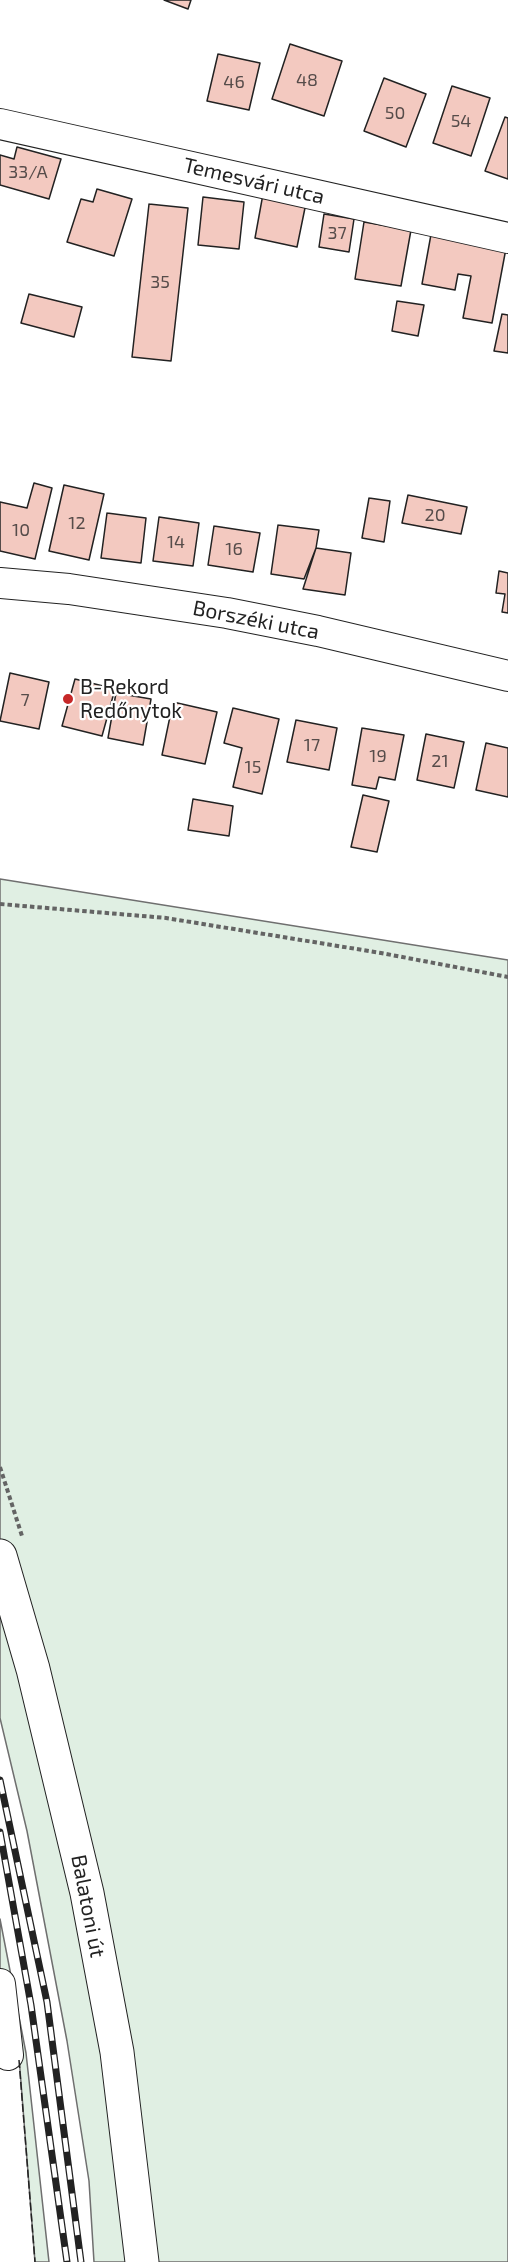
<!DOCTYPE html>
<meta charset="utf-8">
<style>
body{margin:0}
canvas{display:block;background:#fff}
</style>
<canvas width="508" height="2262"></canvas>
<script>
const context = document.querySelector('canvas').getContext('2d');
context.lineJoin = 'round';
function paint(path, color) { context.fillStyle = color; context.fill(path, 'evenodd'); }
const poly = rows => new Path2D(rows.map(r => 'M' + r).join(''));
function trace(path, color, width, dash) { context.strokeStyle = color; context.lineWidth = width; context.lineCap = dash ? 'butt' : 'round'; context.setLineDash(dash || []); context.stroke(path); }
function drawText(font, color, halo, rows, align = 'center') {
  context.font = font + ' "Exo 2",sans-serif'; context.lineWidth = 4.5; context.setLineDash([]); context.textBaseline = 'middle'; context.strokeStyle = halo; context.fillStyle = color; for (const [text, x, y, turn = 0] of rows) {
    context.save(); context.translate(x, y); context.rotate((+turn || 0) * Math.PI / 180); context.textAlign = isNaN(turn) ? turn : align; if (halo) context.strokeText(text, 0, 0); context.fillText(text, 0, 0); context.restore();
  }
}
const green = poly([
 [0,879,508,960,508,2262,94,2262,89,2181,67,2041,27,1831,0,1718,0,879],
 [0,1919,26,2053,49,2262,35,2262,19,2057,0,2062,0,1919]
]);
paint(green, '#e0efe3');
trace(green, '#6f6f6f', 1.5);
const building = poly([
 [164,0,191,0,188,9,164,0],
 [290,44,342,61,324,116,272,99,290,44],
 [218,54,260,63,249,110,207,101,218,54],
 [384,78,426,94,406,147,364,131,384,78],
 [452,86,490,98,471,156,433,143,452,86],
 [505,117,508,118,508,179,485,171,505,117],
 [17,147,61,159,49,199,0,185,0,155,14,159,17,147],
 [97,189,132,199,114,256,67,242,81,199,93,202,97,189],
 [263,194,306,203,297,247,255,238,263,194],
 [203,197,244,202,239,249,198,245,203,197],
 [149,204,188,208,171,361,132,357,149,204],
 [324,214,354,219,349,252,319,247,324,214],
 [364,222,411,230,401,286,355,279,364,222],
 [432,229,507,243,492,323,463,318,471,276,458,274,455,290,422,284,432,229],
 [29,294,82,307,74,337,21,323,29,294],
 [397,301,424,305,418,336,392,331,397,301],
 [502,314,508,315,508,353,494,351,502,314],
 [34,483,52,488,35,559,0,551,0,502,27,508,34,483],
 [64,485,104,494,89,560,49,551,64,485],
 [408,495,467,507,461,534,402,523,408,495],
 [369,498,390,501,384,542,362,538,369,498],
 [107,513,146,518,141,563,101,558,107,513],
 [159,517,199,523,193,566,153,561,159,517],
 [278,525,319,530,316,548,304,579,271,574,278,525],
 [214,526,260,533,253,572,208,565,214,526],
 [316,548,351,553,345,595,303,589,316,548],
 [499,571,508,573,508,613,502,612,505,594,496,593,499,571],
 [10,673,49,682,39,729,0,721,10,673],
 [75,679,115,689,102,736,62,726,75,679],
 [116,693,151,699,143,745,108,738,116,693],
 [173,702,217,712,205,764,162,755,173,702],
 [233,708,279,719,262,794,233,787,242,748,224,743,233,708],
 [296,720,337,728,329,770,287,762,296,720],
 [362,728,404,735,395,780,379,777,376,789,352,785,362,728],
 [426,734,464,742,454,788,417,780,426,734],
 [486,743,508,748,508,797,476,790,486,743],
 [363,795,389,801,377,852,351,847,363,795],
 [193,799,233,806,229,836,188,830,193,799]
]);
paint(building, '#f3c9c0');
trace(building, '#222', 1.5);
const minor = poly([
 [0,124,508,238],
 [0,583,69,589,227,613,318,631,508,676],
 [0,1984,8,2055]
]);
const major = poly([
 [0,1556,33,1669,87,1893,117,2052,142,2262]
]);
trace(minor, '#222', 32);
trace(major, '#222', 35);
trace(poly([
 [0,904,166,918,381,953,508,977],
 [0,1467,22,1536]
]), '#646464', 4, [4.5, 3]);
trace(minor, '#fff', 30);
trace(major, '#fff', 33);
const rail = poly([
 [0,1780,47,2002,81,2262],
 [0,1832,31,2005,67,2262]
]);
trace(rail, '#222', 7);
trace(rail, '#fff', 4.5, [14]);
trace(poly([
 [19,2060,35,2262]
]), '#222', 1.5, [8, 3]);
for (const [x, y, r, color] of [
 [68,699,6,"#c62828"]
]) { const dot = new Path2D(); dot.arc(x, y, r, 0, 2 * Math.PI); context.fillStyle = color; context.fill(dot); trace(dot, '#fff', 2); }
drawText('18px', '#564c4a', null, [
 ["48",307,80],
 ["46",234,82],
 ["50",395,113],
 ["54",461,121],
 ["33/A",28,172],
 ["37",337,233],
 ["35",160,282],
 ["20",435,515],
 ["12",77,523],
 ["10",21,530],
 ["14",176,542],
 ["16",234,549],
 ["7",25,700],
 ["17",312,745],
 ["19",378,756],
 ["21",440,761],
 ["15",253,767]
]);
drawText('21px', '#222', '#fff', [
 ["Temesvári utca",254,181,13],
 ["Borszéki utca",256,620,11],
 ["Balatoni út",88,1906,79]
]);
drawText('21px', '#222', '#fff', [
 ["B-Rekord",80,687],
 ["Redőnytok",80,711]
], 'left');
</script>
